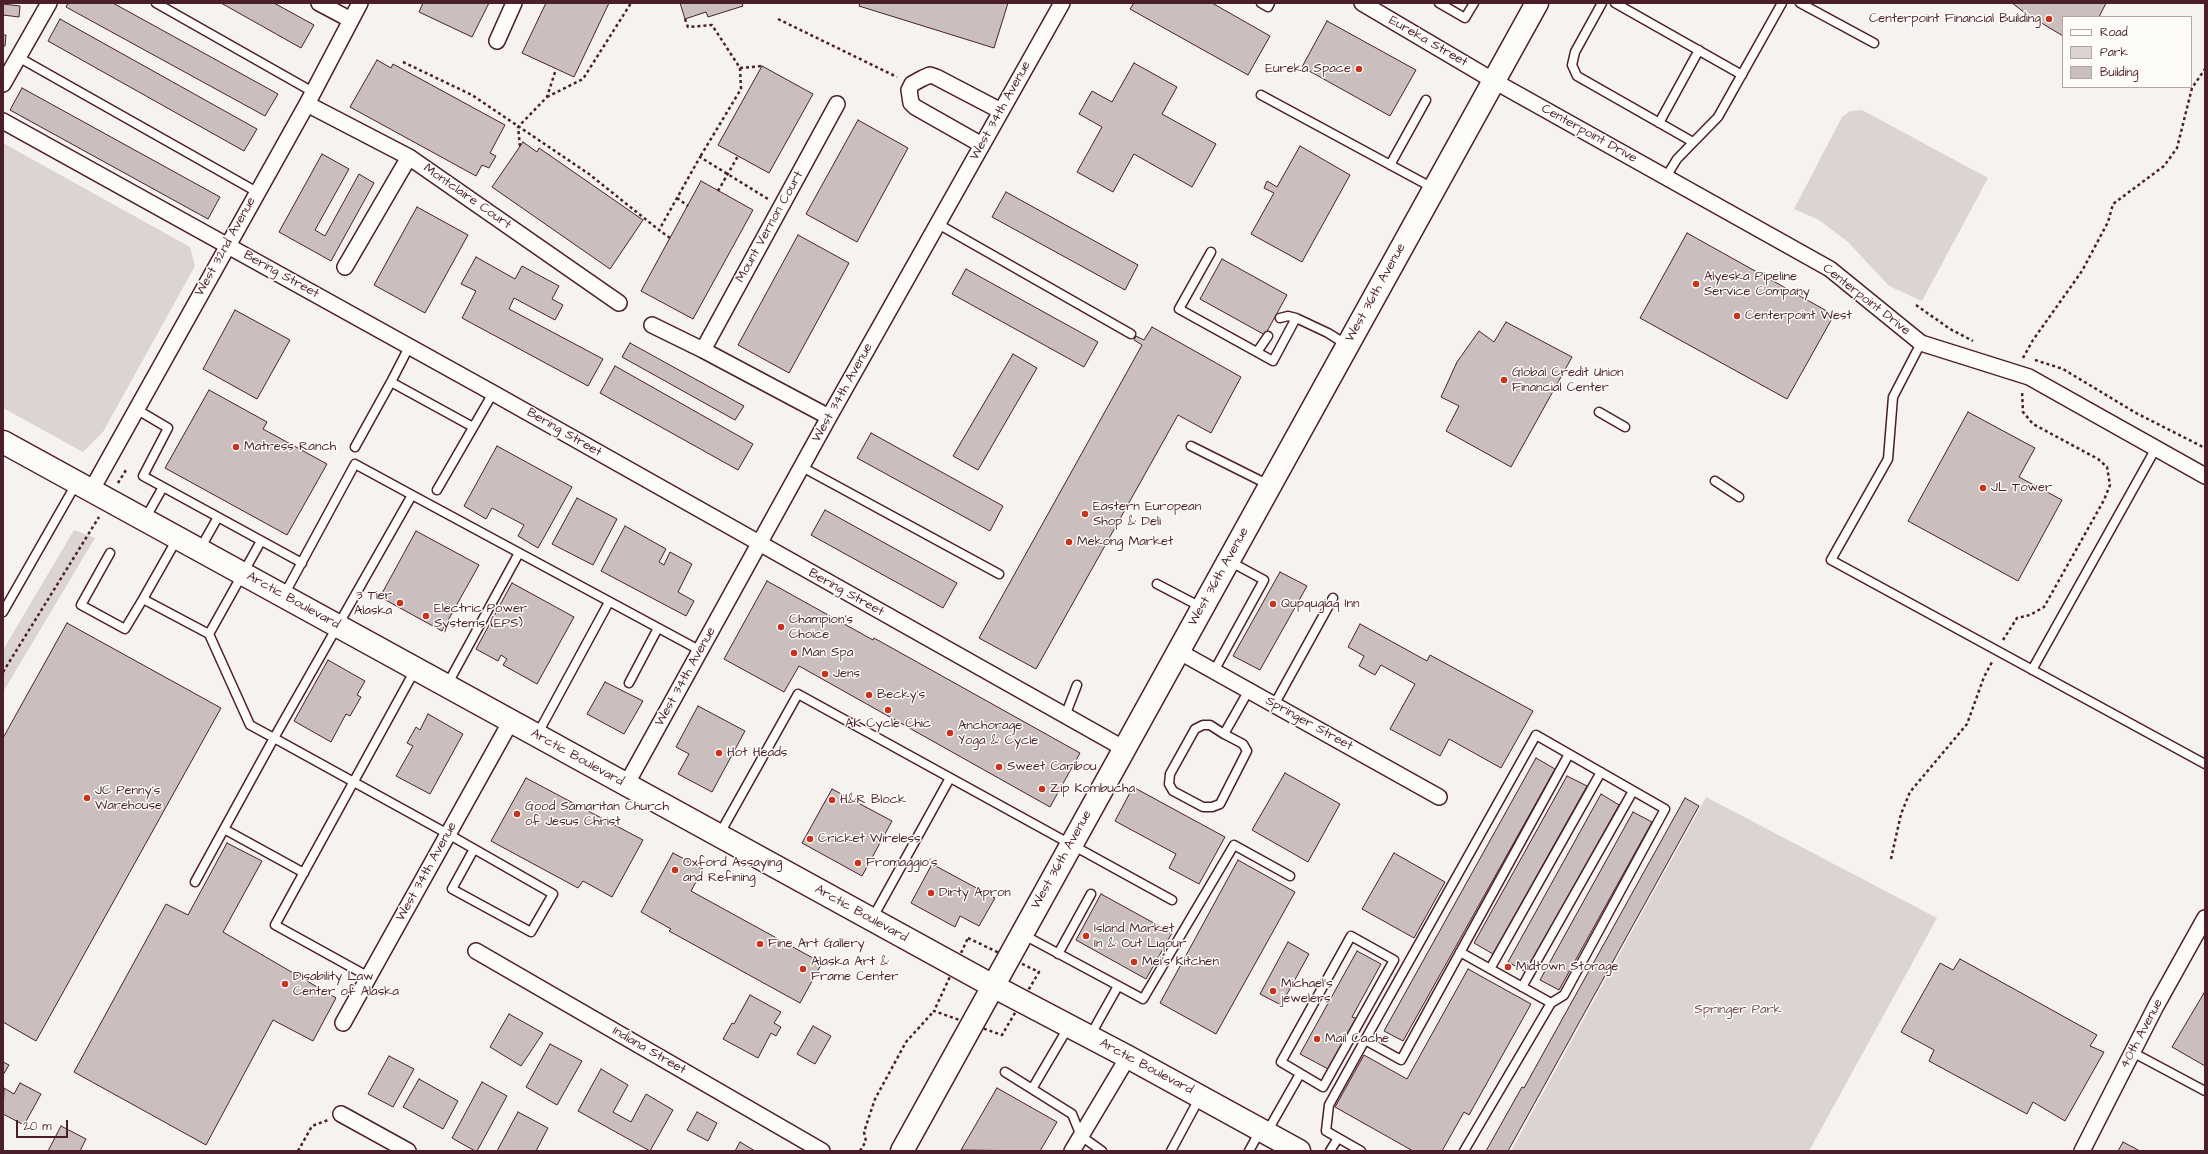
<!DOCTYPE html>
<meta charset="utf-8">
<style>
body{margin:0}
#map{position:relative;width:2208px;height:1154px;overflow:hidden;background:#f6f3ef;font-family:"Architects Daughter",sans-serif}
canvas{display:block}
.frame{position:absolute;inset:0;border:4px solid #4a1f2b;pointer-events:none}
.legend{position:absolute;left:2062px;top:16px;width:130px;height:72px;box-sizing:border-box;background:#fdfcf7;border:1px solid #b5a4a5;margin:0;padding:5px 7px;list-style:none;font-size:12px;color:#4a1f2b}
.legend li{display:flex;align-items:center;gap:8px;height:20px}
.legend b{width:20px;border:1px solid #b5a4a5}
.scale{position:absolute;left:16px;top:1120px;width:52px;height:18px;box-sizing:border-box;border:2px solid #4a1f2b;border-top:0;padding-left:5px;font-size:12px;line-height:14px;white-space:nowrap;color:#4a1f2b;-webkit-text-stroke:3px #fdfcf7;paint-order:stroke}
</style>
<div id="map">
<canvas width="2208" height="1154"></canvas>
<div class="frame"></div>
<ul class="legend">
<li><b style="height:5px;background:#fdfcf7"></b>Road</li>
<li><b style="height:11px;background:#dcd4d2"></b>Park</li>
<li><b style="height:11px;background:#cbbfbe"></b>Building</li>
</ul>
<div class="scale">20 m</div>
</div>
<script>
const context = document.querySelector('canvas').getContext('2d');
context.lineJoin = 'round';
function paint(path, color) { context.fillStyle = color; context.fill(path, 'evenodd'); }
const poly = rows => new Path2D(rows.map(r => 'M' + r).join(''));
function trace(path, color, width, dash) { context.strokeStyle = color; context.lineWidth = width; context.lineCap = dash ? 'butt' : 'round'; context.setLineDash(dash || []); context.stroke(path); }
function drawText(font, color, halo, rows, align = 'center') {
  context.font = font + ' "Architects Daughter",sans-serif'; context.lineWidth = 3; context.setLineDash([]); context.textBaseline = 'middle'; context.strokeStyle = halo; context.fillStyle = color; for (const [text, x, y, turn = 0] of rows) {
    context.save(); context.translate(x, y); context.rotate((+turn || 0) * Math.PI / 180); context.textAlign = isNaN(turn) ? turn : align; if (halo) context.strokeText(text, 0, 0); context.fillText(text, 0, 0); context.restore();
  }
}
paint(poly([
 [1862,110,1988,178,1922,301,1889,286,1848,242,1819,220,1794,209,1842,117,1850,111],
 [3,143,190,247,195,266,103,432,83,452,3,408],
 [74,530,95,538,3,692,3,650],
 [1706,797,1937,918,1809,1151,1511,1151]
]), '#dcd4d2');
const building = poly([
 [68,3,113,3,278,94,265,116,66,7,68,3],
 [221,3,274,3,314,25,301,48,221,3],
 [423,3,489,3,472,37,419,12,423,3],
 [546,3,609,3,574,77,522,53,546,3],
 [680,3,742,3,743,6,708,17,706,12,685,19,680,3],
 [860,3,1008,3,994,48,859,6,860,3],
 [1134,3,1212,3,1270,36,1248,75,1130,9,1134,3],
 [2012,3,2106,3,2099,17,2063,17,2063,36,2025,13,2012,3],
 [3,4,20,6,19,17,3,15,3,4],
 [60,19,257,129,244,151,48,41,60,19],
 [1327,21,1416,70,1390,116,1302,67,1327,21],
 [3,35,6,35,5,46,3,46,3,35],
 [377,60,391,68,393,64,505,125,490,153,496,156,489,168,482,165,476,176,350,107,377,60],
 [1134,63,1177,87,1162,114,1216,144,1192,187,1134,154,1113,192,1077,172,1102,127,1079,114,1092,91,1112,102,1134,63],
 [762,66,813,94,769,173,718,145,762,66],
 [22,88,220,197,208,219,10,110,22,88],
 [858,120,908,148,857,242,806,214,858,120],
 [523,142,537,152,539,148,643,220,610,269,492,187,523,142],
 [1300,146,1350,175,1302,262,1251,234,1274,193,1264,188,1267,181,1277,187,1300,146],
 [322,154,349,169,315,230,325,236,359,174,374,183,331,261,279,232,322,154],
 [701,181,753,210,693,319,641,291,701,181],
 [1006,192,1138,265,1125,290,992,217,1006,192],
 [417,207,468,235,425,313,374,285,417,207],
 [1687,233,1834,315,1787,399,1640,318,1687,233],
 [798,235,849,263,789,373,738,345,798,235],
 [476,257,515,279,522,266,559,286,552,299,563,305,555,320,514,298,509,309,603,359,588,386,462,318,476,291,461,284,476,257],
 [1222,259,1287,295,1265,335,1200,299,1222,259],
 [966,269,1098,342,1084,367,952,294,966,269],
 [235,310,290,340,257,399,203,369,235,310],
 [1506,322,1572,357,1511,467,1446,431,1459,406,1441,397,1457,362,1479,331,1494,342,1506,322],
 [1152,327,1241,377,1211,433,1178,415,1036,669,979,638,1142,345,1134,340,1136,336,1144,340,1152,327],
 [630,343,744,406,735,420,622,357,630,343],
 [1013,354,1037,368,978,470,953,456,1013,354],
 [615,366,753,444,738,470,600,393,615,366],
 [209,390,267,422,263,429,327,464,287,535,165,468,209,390],
 [1968,412,2035,448,2019,477,2062,500,2018,581,1908,521,1968,412],
 [871,433,1003,506,990,531,857,458,871,433],
 [497,446,572,487,538,548,518,536,524,525,492,508,486,519,464,506,497,446],
 [577,498,617,519,593,565,552,544,577,498],
 [825,510,957,583,943,608,811,535,825,510],
 [625,526,666,549,659,562,664,565,670,552,692,564,678,592,694,601,686,616,601,571,625,526],
 [416,531,479,565,442,631,380,597,416,531],
 [1280,572,1307,586,1260,670,1233,656,1280,572],
 [767,581,873,640,874,638,1080,753,1050,807,799,666,784,692,724,659,767,581],
 [512,583,574,617,537,684,503,665,507,659,501,655,498,661,476,649,512,583],
 [67,623,221,708,36,1041,3,1022,3,738,67,623],
 [1360,624,1427,661,1430,655,1533,711,1501,768,1449,739,1440,756,1390,729,1415,684,1381,665,1375,675,1359,666,1364,656,1348,647,1360,624],
 [328,660,365,681,357,695,361,697,350,716,346,714,331,742,294,721,328,660],
 [605,682,643,701,624,734,587,714,605,682],
 [698,706,745,731,712,792,678,774,689,754,676,747,698,706],
 [428,714,463,734,430,794,396,776,413,746,407,743,416,727,420,730,428,714],
 [1536,758,1555,769,1403,1041,1384,1031,1536,758],
 [1285,773,1340,804,1308,862,1252,830,1285,773],
 [1567,776,1587,786,1493,954,1474,943,1567,776],
 [526,778,643,840,612,897,583,881,578,888,491,841,526,778],
 [1133,787,1225,837,1199,884,1169,868,1176,854,1115,821,1133,787],
 [832,789,892,821,862,876,802,843,832,789],
 [1601,794,1619,805,1526,972,1508,962,1601,794],
 [1685,798,1699,806,1508,1151,1486,1151,1522,1087,1524,1088,1685,798],
 [1633,812,1652,822,1559,990,1540,980,1633,812],
 [227,843,262,861,223,932,336,998,313,1041,273,1020,206,1145,74,1072,166,904,188,915,227,843],
 [673,853,703,869,691,891,822,963,800,1003,669,931,671,929,641,912,673,853],
 [1394,853,1445,882,1414,938,1362,909,1394,853],
 [1238,860,1295,892,1216,1034,1160,1003,1238,860],
 [932,864,995,898,979,926,960,916,955,927,911,903,932,864],
 [1101,894,1172,933,1146,979,1076,940,1101,894],
 [1288,942,1309,954,1281,1005,1260,994,1288,942],
 [1357,951,1381,964,1352,1017,1358,1019,1330,1070,1300,1054,1357,951],
 [1960,959,2097,1035,2090,1046,2104,1052,2065,1121,2033,1102,2027,1114,1929,1061,1934,1050,1901,1032,1940,963,1953,970,1960,959],
 [1468,969,1531,1004,1469,1115,1464,1112,1442,1151,1413,1151,1335,1107,1364,1055,1407,1079,1468,969],
 [2204,993,2205,993,2205,1066,2172,1047,2204,993],
 [750,995,781,1012,774,1023,781,1027,776,1036,771,1033,758,1058,723,1039,732,1023,734,1024,750,995],
 [509,1014,543,1033,521,1066,490,1047,509,1014],
 [813,1026,831,1036,815,1064,797,1054,813,1026],
 [550,1044,582,1061,557,1105,526,1087,550,1044],
 [389,1056,414,1069,393,1107,368,1094,389,1056],
 [3,1062,9,1065,3,1075,3,1062],
 [601,1069,628,1085,613,1112,631,1122,646,1094,673,1110,650,1151,578,1111,601,1069],
 [419,1079,458,1101,443,1129,403,1107,419,1079],
 [482,1082,507,1096,477,1151,475,1151,452,1138,482,1082],
 [20,1083,41,1094,24,1125,3,1114,4,1088,14,1094,20,1083],
 [997,1088,1057,1122,1040,1151,961,1150,997,1088],
 [518,1112,548,1128,536,1151,497,1151,518,1112],
 [697,1112,717,1123,708,1141,687,1130,697,1112],
 [61,1126,86,1139,80,1151,48,1151,61,1126],
 [740,1142,755,1151,735,1151,740,1142],
 [2123,1142,2140,1151,2118,1151,2123,1142]
]);
paint(building, '#cbbfbe');
trace(building, '#4a1f2b', 1);
const service = poly([
 [156,3,313,92],
 [1261,3,1268,7,1270,3],
 [1439,3,1465,18,1474,3],
 [1602,3,1575,52,1572,65,1577,76,1693,142],
 [1615,3,1742,75],
 [1800,3,1874,43],
 [18,57,257,192],
 [1261,95,1433,188],
 [1659,123,1699,50],
 [1390,165,1426,100],
 [1666,177,1677,159,1718,117,1782,3],
 [938,224,1131,334],
 [1211,252,1179,309,1273,361,1296,318,1328,333,1347,345],
 [1280,318,1288,316,1296,318],
 [1921,343,1893,397,1888,459,1831,560,2205,764],
 [1257,352,1268,336],
 [391,382,409,347],
 [136,409,168,428,143,476,302,563],
 [1599,412,1625,427],
 [1191,446,1269,485],
 [355,447,391,382,473,427],
 [802,467,999,574],
 [1715,481,1739,497],
 [437,490,493,393],
 [145,519,163,487],
 [177,539,143,599,209,634,261,541],
 [200,549,218,517],
 [110,553,81,605,125,629,143,599],
 [1157,584,1201,607],
 [284,595,355,464,412,495],
 [3,612,76,484],
 [209,634,250,725,274,738,412,495,701,651],
 [2032,670,2156,448],
 [1214,671,1264,580,1229,561],
 [629,683,658,628],
 [447,685,519,553],
 [1274,705,1333,598],
 [1065,716,1077,685],
 [1224,734,1243,744,1247,751,1220,804,1212,807,1203,807,1173,791,1169,784,1170,774,1195,729,1203,725,1210,725,1224,734,1249,690],
 [537,735,609,602],
 [719,835,798,694,1172,900],
 [304,873,224,829,274,738,448,834,553,894,531,932,452,889,474,849],
 [195,882,224,829],
 [872,919,950,778],
 [1022,934,1143,999,1234,845,1290,876],
 [1351,936,1394,960,1323,1087,1281,1062,1351,936],
 [1460,952,1551,1003],
 [1058,954,1091,894],
 [1490,969,1601,772],
 [369,977,275,925,415,670],
 [1522,987,1633,791],
 [1090,1036,1118,986],
 [2132,1052,2205,1091],
 [1005,1072,1072,1114,1081,1136,1102,1151],
 [1032,1089,1069,1026],
 [1267,1132,1300,1074],
 [1171,1151,1200,1097],
 [1249,1151,1260,1131],
 [1330,1151,1338,1138],
 [1361,1151,1326,1131,1329,1105,1365,1040],
 [1464,1151,1551,1003,1564,995,1665,809,1536,735,1365,1040,1401,1060,1569,754]
]);
const minor = poly([
 [319,3,351,20],
 [1362,3,1494,81,1830,269,1921,343,2029,377,2205,476],
 [497,41,514,3],
 [3,84,49,3],
 [307,104,409,157,619,303],
 [3,121,493,393,1123,748],
 [982,145,915,107,911,103,909,90,912,84,923,78,930,75,936,77,1001,111],
 [345,267,409,157],
 [652,325,703,350,829,417],
 [703,350,837,104],
 [91,491,307,104,360,3],
 [1178,651,1439,797],
 [626,785,829,417,1062,3],
 [476,951,822,1151],
 [343,1023,511,721],
 [341,1114,408,1151],
 [1072,1151,1128,1057],
 [2082,1151,2156,1006,2205,918]
]);
const secondary = poly([
 [3,442,993,986,1128,1057,1299,1151],
 [902,1151,1537,3]
]);
trace(service, '#4a1f2b', 11);
trace(minor, '#4a1f2b', 18);
trace(secondary, '#4a1f2b', 25);
trace(poly([
 [685,19,688,27,712,25,740,68,741,89,700,157],
 [778,19,897,77],
 [403,62,472,95,589,174,659,230],
 [740,68,762,66],
 [547,97,583,79,631,3],
 [520,146,518,127,547,97,556,69],
 [718,191,738,156],
 [677,198,688,206],
 [670,238,659,230,700,157,768,199],
 [1916,305,1950,329,1973,341],
 [2023,358,2033,340,2082,271,2108,222,2113,204,2164,166,2177,148,2192,88,2205,69],
 [2035,360,2063,369,2136,413,2205,448],
 [118,483,126,470],
 [2003,640,2017,618,2030,615,2044,607,2104,500,2110,485,2107,467,2098,459,2033,424,2023,412,2022,391],
 [3,672,99,517],
 [1891,859,1901,814,1910,792,1967,724,1984,677,1992,662],
 [968,938,1039,972,1002,1035,934,1011,968,938],
 [298,1151,312,1126,328,1120],
 [860,1151,866,1141,864,1132,875,1099,906,1042,934,1011]
]), '#4a1f2b', 2.5, [3, 3]);
trace(service, '#fdfcf7', 8);
trace(minor, '#fdfcf7', 15);
trace(secondary, '#fdfcf7', 22);
for (const [x, y, r, color] of [
 [2049,19,4,"#c8321e"],
 [1359,69,4,"#c8321e"],
 [1696,284,4,"#c8321e"],
 [1737,316,4,"#c8321e"],
 [1504,380,4,"#c8321e"],
 [236,447,4,"#c8321e"],
 [1983,488,4,"#c8321e"],
 [1085,514,4,"#c8321e"],
 [1069,542,4,"#c8321e"],
 [400,603,4,"#c8321e"],
 [1273,604,4,"#c8321e"],
 [426,616,4,"#c8321e"],
 [781,627,4,"#c8321e"],
 [794,653,4,"#c8321e"],
 [825,674,4,"#c8321e"],
 [869,695,4,"#c8321e"],
 [888,710,4,"#c8321e"],
 [950,733,4,"#c8321e"],
 [719,753,4,"#c8321e"],
 [999,767,4,"#c8321e"],
 [1042,789,4,"#c8321e"],
 [87,798,4,"#c8321e"],
 [832,800,4,"#c8321e"],
 [517,814,4,"#c8321e"],
 [810,839,4,"#c8321e"],
 [858,863,4,"#c8321e"],
 [675,870,4,"#c8321e"],
 [931,893,4,"#c8321e"],
 [1086,936,4,"#c8321e"],
 [760,944,4,"#c8321e"],
 [1134,962,4,"#c8321e"],
 [1508,967,4,"#c8321e"],
 [803,969,4,"#c8321e"],
 [285,984,4,"#c8321e"],
 [1273,991,4,"#c8321e"],
 [1317,1039,4,"#c8321e"]
]) { const dot = new Path2D(); dot.arc(x, y, r, 0, 2 * Math.PI); context.fillStyle = color; context.fill(dot); trace(dot, '#fdfcf7', 1.5); }
drawText('13px', '#4a1f2b', '#fdfcf7', [
 ["Centerpoint Financial Building",2041,19,"right"],
 ["Eureka Space",1351,69,"right"],
 ["Alyeska Pipeline",1704,277],
 ["Service Company",1704,292],
 ["Centerpoint West",1745,316],
 ["Global Credit Union",1512,373],
 ["Financial Center",1512,388],
 ["Matress Ranch",244,447],
 ["JL Tower",1991,488],
 ["Eastern European",1093,507],
 ["Shop & Deli",1093,522],
 ["Mekong Market",1077,542],
 ["3 Tier",392,596,"right"],
 ["Alaska",392,611,"right"],
 ["Qupqugiaq Inn",1281,604],
 ["Electric Power",434,609],
 ["Systems (EPS)",434,624],
 ["Champion's",789,620],
 ["Choice",789,635],
 ["Man Spa",802,653],
 ["Jens",833,674],
 ["Becky's",877,695],
 ["AK Cycle Chic",888,724,"center"],
 ["Anchorage",958,726],
 ["Yoga & Cycle",958,741],
 ["Hot Heads",727,753],
 ["Sweet Caribou",1007,767],
 ["Zip Kombucha",1050,789],
 ["JC Penny's",95,791],
 ["Warehouse",95,806],
 ["H&R Block",840,800],
 ["Good Samaritan Church",525,807],
 ["of Jesus Christ",525,822],
 ["Cricket Wireless",818,839],
 ["Oxford Assaying",683,863],
 ["and Refining",683,878],
 ["Fromaggio's",866,863],
 ["Dirty Apron",939,893],
 ["Island Market",1094,929],
 ["In & Out Liqour",1094,944],
 ["Fine Art Gallery",768,944],
 ["Alaska Art &",811,962],
 ["Frame Center",811,977],
 ["Mei’s Kitchen",1142,962],
 ["Midtown Storage",1516,967],
 ["Disability Law",293,977],
 ["Center of Alaska",293,992],
 ["Michael's",1281,984],
 ["jewelers",1281,999],
 ["Mail Cache",1325,1039]
], 'left');
drawText('13px', '#4a1f2b', '#fdfcf7', [
 ["Eureka Street",1428,42,30],
 ["West 34th Avenue",1001,111,-61],
 ["Centerpoint Drive",1589,134,29],
 ["Montclaire Court",467,197,35],
 ["Mount Vernon Court",770,227,-61],
 ["West 32nd Avenue",226,247,-61],
 ["Bering Street",281,275,29],
 ["West 36th Avenue",1376,293,-61],
 ["Centerpoint Drive",1866,300,38],
 ["West 34th Avenue",843,393,-61],
 ["Bering Street",564,433,30],
 ["West 36th Avenue",1219,577,-61],
 ["Bering Street",846,593,29],
 ["Arctic Boulevard",293,601,29],
 ["West 34th Avenue",686,677,-61],
 ["Springer Street",1309,724,29],
 ["Arctic Boulevard",577,758,29],
 ["West 36th Avenue",1062,860,-61],
 ["West 34th Avenue",427,872,-61],
 ["Arctic Boulevard",861,914,29],
 ["40th Avenue",2142,1034,-62],
 ["Indiana Street",649,1051,30],
 ["Arctic Boulevard",1146,1067,28]
]);
drawText('13px', '#6e4c55', '#fdfcf7', [
 ["Springer Park",1738,1010]
]);
</script>
